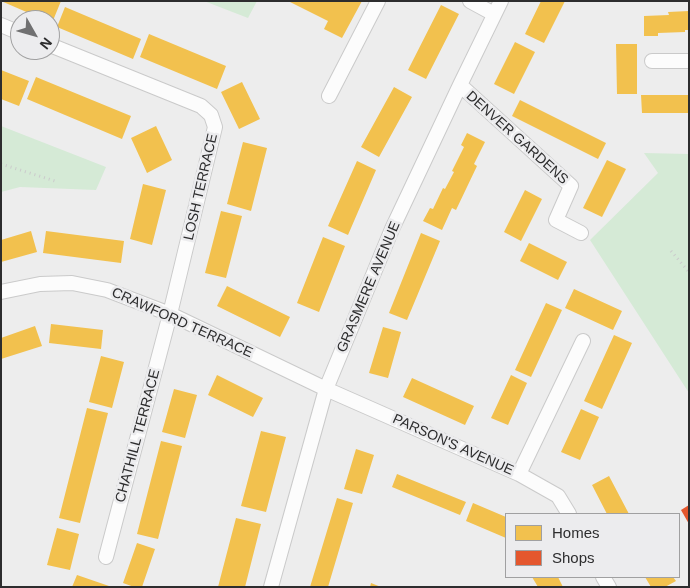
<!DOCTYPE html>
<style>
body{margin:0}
#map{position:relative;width:690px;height:588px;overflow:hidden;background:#ededed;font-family:Helvetica,sans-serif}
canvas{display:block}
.frame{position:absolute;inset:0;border:2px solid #2d2d2e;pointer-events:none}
.legend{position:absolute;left:505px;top:513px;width:175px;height:65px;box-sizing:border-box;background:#ececee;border:1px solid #a0a0a1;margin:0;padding:6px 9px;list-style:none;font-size:15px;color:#2d2d2e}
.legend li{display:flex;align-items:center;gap:10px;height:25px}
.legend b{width:25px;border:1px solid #a0a0a1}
.north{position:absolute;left:10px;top:10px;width:50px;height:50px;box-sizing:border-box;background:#ececee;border:1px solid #a0a0a1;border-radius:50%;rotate:128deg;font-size:14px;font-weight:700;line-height:20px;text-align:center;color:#2d2d2e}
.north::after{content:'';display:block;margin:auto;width:18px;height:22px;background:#707071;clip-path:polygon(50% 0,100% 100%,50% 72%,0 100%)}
</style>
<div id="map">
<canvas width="690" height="588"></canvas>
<div class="frame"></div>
<ul class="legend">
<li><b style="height:14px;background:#f2c14e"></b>Homes</li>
<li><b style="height:14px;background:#e4572e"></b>Shops</li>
</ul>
<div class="north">N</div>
</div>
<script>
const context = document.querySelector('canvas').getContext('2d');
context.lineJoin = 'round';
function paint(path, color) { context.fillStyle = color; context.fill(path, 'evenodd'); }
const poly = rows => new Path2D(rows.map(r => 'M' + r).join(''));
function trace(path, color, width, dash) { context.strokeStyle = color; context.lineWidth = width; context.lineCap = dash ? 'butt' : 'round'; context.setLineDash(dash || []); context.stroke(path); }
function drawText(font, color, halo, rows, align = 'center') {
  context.font = font + ' Helvetica,sans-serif'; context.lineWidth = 5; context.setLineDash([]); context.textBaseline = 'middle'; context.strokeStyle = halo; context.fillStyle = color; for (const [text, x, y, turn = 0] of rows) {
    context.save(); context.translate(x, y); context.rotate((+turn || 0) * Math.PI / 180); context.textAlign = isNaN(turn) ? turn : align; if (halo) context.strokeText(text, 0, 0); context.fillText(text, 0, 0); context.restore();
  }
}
paint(poly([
 [204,1,257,1,248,18],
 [1,126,106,167,96,190,20,187,1,192],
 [644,153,689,154,689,393,590,240,658,173]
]), '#d5ead6');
paint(poly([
 [1,1,61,1,52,23,50,22,50,20,45,20],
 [288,1,362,1,342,38,324,29,328,21],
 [541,1,565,1,544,43,525,34],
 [441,5,459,14,426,79,408,70],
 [65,7,141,39,133,59,57,27],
 [689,11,689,30,685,30,685,32,658,33,658,36,644,36,644,16,669,15,668,12],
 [149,34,226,66,217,89,140,57],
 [515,42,535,52,514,94,494,84],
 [616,44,637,44,637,94,617,94],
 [1,70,29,81,19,106,1,99],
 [36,77,131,116,122,139,27,99],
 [242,82,260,119,239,129,221,92],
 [394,87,412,97,379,157,361,147],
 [641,95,689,95,689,113,642,113],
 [520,100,606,143,598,159,512,116],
 [156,126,172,160,147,173,131,138],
 [467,133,485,142,474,164,477,166,456,210,452,208,442,230,423,221,430,208,433,209,443,188,445,189,454,172,452,171,464,147,461,145],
 [243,142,267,148,251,211,227,204],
 [607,160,626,169,602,217,583,208],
 [357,161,376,170,348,235,328,226],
 [143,184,166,190,152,245,130,239],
 [525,190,542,199,521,241,504,232],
 [221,211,242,216,226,278,205,273],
 [31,231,37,252,1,262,1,240],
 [46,231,124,241,121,263,43,253],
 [421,233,440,241,407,320,389,313],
 [323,237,345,246,319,312,297,303],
 [529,243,567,262,558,280,520,261],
 [227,286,290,317,280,337,217,306],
 [574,289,622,311,613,330,565,308],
 [546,303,562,310,531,377,515,370],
 [51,324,103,330,101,349,49,343],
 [35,326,42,346,1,359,1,338],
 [383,327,401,332,388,378,369,373],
 [614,335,632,343,602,409,584,401],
 [101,356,124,362,112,408,89,402],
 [217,375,263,398,253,417,208,395],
 [511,375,527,383,508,425,491,418],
 [412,378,474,406,465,425,403,397],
 [174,389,197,395,185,438,162,432],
 [87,408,108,413,80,523,59,518],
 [581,409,599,417,580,460,561,452],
 [261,431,286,437,266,512,241,506],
 [161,441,182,446,158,539,137,534],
 [356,449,374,455,362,494,344,489],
 [397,474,466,502,460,515,392,487],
 [609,476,629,514,607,514,592,485],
 [337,498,353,503,328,587,310,587],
 [473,503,506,517,506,538,466,521],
 [236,518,261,524,245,587,218,587],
 [57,528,79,534,70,570,47,565],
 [137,543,155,549,142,587,134,587,123,583],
 [77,575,109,586,109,587,72,587],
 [532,577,558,577,563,587,538,587],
 [645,577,673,577,676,581,665,587,651,587],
 [371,583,381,587,370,587]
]), '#f2c14e');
paint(poly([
 [689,505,689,524,681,510]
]), '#e4572e');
const minor = poly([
 [470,1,494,14],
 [1,25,20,33],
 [50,45,201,106,211,115,215,127,170,314,106,557],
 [652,61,689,61],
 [460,85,571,186,556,220,581,233],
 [329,96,378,1],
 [1,292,40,284,72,283,107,290,170,314,326,389,519,474,558,496,569,514],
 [519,474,583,341],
 [603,577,609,587],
 [271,587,326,389,392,229,460,85,501,1]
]);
trace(minor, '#cacaca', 16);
trace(poly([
 [1,164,55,181],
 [671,251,689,272]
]), '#cbcbcc', 3, [1, 4]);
trace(minor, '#fcfcfc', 14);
drawText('14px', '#2d2d2e', '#ececee', [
 ["DENVER GARDENS",517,138,42],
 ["LOSH TERRACE",201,187,-77],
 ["GRASMERE AVENUE",369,287,-67],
 ["CRAWFORD TERRACE",182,323,24],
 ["CHATHILL TERRACE",138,436,-75],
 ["PARSON'S AVENUE",453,445,24]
]);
</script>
